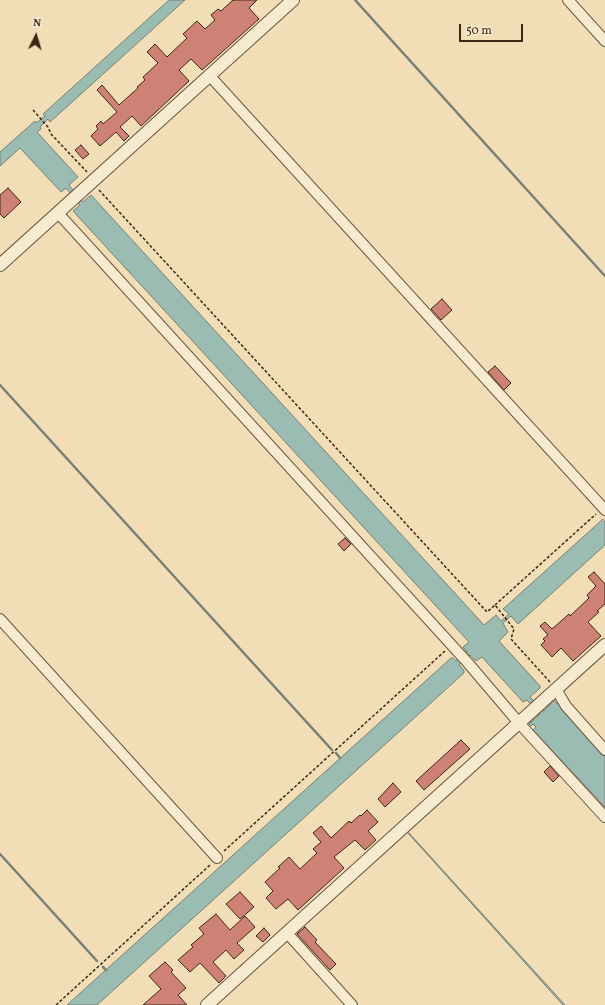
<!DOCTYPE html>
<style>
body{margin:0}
#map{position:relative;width:605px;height:1005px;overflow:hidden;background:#f1deb7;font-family:Vollkorn,serif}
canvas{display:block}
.north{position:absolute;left:16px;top:16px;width:40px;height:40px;-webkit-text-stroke:3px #f6ead0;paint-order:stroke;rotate:5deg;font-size:11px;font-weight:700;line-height:16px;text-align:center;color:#422613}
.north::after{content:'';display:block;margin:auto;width:14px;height:18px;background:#422613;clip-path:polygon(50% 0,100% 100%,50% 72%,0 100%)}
.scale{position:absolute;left:459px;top:24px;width:64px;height:18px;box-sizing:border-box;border:2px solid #422613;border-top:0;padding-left:5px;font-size:12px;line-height:14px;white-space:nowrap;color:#422613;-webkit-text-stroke:3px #f6ead0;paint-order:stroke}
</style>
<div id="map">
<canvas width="605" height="1005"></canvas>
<div class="north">N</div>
<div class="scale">50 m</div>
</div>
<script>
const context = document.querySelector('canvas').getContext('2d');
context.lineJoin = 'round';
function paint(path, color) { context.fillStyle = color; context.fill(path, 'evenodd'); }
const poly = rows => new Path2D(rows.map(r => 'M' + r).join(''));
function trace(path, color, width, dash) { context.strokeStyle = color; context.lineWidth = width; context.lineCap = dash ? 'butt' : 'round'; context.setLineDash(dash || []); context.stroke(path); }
const water = poly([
 [169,0,185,0,50,122,48,119,40,127,41,129,37,132,78,177,69,185,83,202,91,195,484,625,496,615,501,621,509,614,503,609,603,519,605,522,605,545,518,624,511,616,503,623,508,632,499,641,540,686,540,688,530,697,544,711,554,700,557,704,559,703,563,709,605,755,605,807,533,730,536,727,533,724,531,726,529,724,540,714,527,700,523,702,482,657,476,661,470,655,459,665,464,670,464,673,97,1005,67,1005,451,658,453,658,456,661,467,652,463,647,469,642,73,211,80,205,66,188,61,192,20,148,0,166,0,152,35,121,36,123,45,116,43,114,169,0],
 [408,833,409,833,565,1005,563,1005,408,833]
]);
paint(water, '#9bbcb2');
trace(water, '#778072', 1);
trace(poly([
 [355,0,605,276],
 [0,385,332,750],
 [336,753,340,758],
 [0,854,97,961],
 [103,967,106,970]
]), '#778072', 2.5);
const building = poly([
 [233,0,257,0,249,8,259,19,202,70,191,59,179,70,189,81,141,126,132,116,120,127,129,136,124,141,116,132,100,146,91,136,98,129,96,126,101,121,103,124,117,112,97,90,102,85,119,105,138,88,137,87,145,80,143,77,158,63,147,52,155,44,167,57,187,38,183,34,197,21,205,29,215,20,211,15,218,9,221,11,233,0],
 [81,145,89,154,83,159,75,150,81,145],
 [8,188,21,202,4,218,0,214,0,195,8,188],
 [442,299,452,310,441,320,431,309,442,299],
 [495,366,511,383,504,390,488,372,495,366],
 [345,538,351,544,344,551,338,544,345,538],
 [594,572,605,584,605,604,597,611,599,612,588,622,601,636,573,661,561,648,552,657,541,645,545,641,543,639,548,635,540,626,545,622,552,629,569,614,570,616,589,598,587,595,596,586,588,577,594,572],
 [461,740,470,749,424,790,416,781,461,740],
 [550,766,559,776,553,782,544,772,550,766],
 [393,783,401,792,385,807,378,799,393,783],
 [367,810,378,822,368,831,376,840,365,850,355,840,345,848,334,857,344,868,298,910,288,899,276,909,266,898,273,891,265,882,280,868,278,867,289,857,300,869,317,853,313,849,321,842,313,833,321,826,331,838,349,821,351,823,360,815,361,816,367,810],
 [240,892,254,907,240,919,226,904,240,892],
 [216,914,230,930,245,916,255,927,237,943,244,950,234,959,226,950,213,962,226,976,219,983,200,963,190,972,178,960,193,947,191,945,204,934,199,928,216,914],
 [305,927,317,940,315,942,336,964,330,970,297,934,305,927],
 [264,928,270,935,263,942,256,936,264,928],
 [165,962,173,970,171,972,186,988,178,995,187,1005,143,1005,161,989,149,976,165,962]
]);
paint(building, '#ce8276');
trace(building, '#422613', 1);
const minor = poly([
 [568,0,605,41],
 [209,75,605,510],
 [58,213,468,663,519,723,605,817],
 [0,619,217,858],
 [556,689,566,706,605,750],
 [287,933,352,1005]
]);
const tertiary = poly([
 [0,265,293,0],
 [207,1005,605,645]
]);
trace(minor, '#6e543c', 12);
trace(tertiary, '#6e543c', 14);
trace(poly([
 [33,110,48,127,51,134,87,172],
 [99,190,487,612,495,605,514,629,511,639,550,682],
 [495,605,596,514],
 [224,851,445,651],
 [56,1005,210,865]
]), '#422613', 1.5, [3, 2]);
trace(minor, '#f6ead0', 10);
trace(tertiary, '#f6ead0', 12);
</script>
